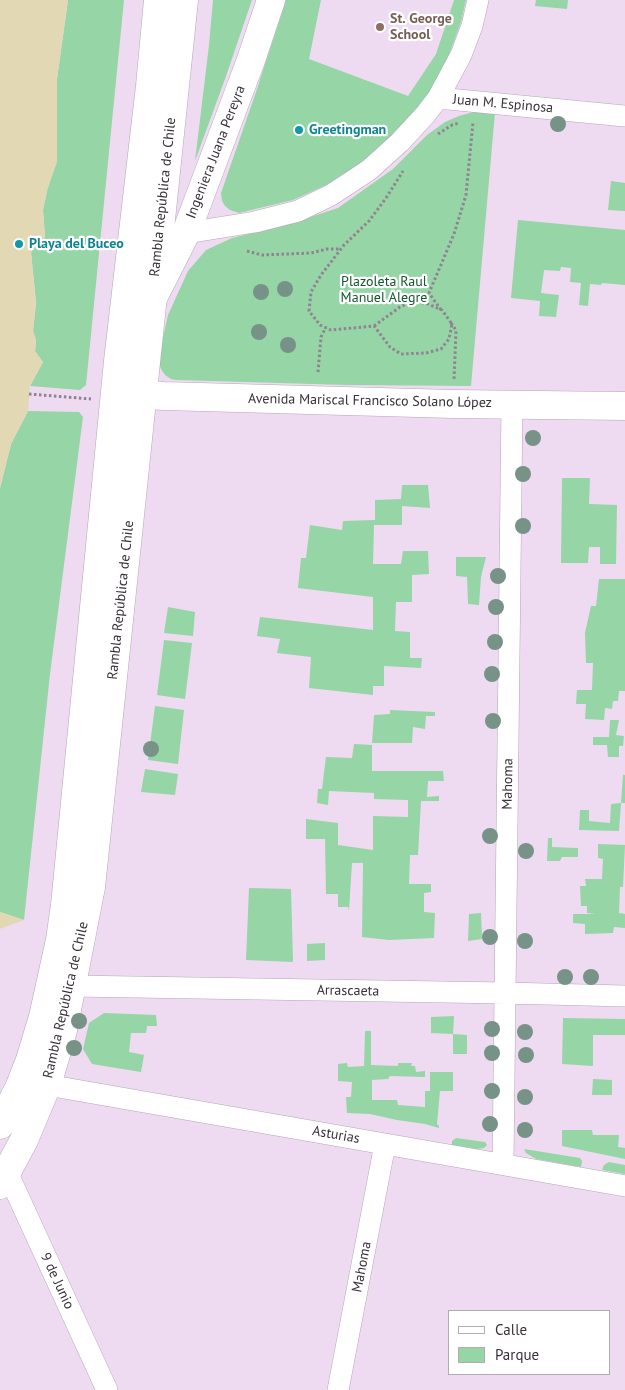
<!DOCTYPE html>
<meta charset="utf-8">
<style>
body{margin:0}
#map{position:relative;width:625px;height:1390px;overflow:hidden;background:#eedbf1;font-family:"PT Sans",sans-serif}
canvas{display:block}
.legend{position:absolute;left:448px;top:1310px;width:162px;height:65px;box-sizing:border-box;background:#fff;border:1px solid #afadb0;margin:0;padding:6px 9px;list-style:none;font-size:15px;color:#383139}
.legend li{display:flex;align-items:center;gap:10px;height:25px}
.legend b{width:25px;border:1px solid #afadb0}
</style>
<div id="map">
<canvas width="625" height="1390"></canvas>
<ul class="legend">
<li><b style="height:6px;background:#fff"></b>Calle</li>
<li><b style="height:14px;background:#95d5a6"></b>Parque</li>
</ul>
</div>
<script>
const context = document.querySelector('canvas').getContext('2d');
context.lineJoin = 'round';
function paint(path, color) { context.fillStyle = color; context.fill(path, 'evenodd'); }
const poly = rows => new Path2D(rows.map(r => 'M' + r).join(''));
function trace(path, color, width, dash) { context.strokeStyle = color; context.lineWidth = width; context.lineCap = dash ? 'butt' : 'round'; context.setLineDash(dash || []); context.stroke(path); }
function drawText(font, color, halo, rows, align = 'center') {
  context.font = font + ' "PT Sans",sans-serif'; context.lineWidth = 4.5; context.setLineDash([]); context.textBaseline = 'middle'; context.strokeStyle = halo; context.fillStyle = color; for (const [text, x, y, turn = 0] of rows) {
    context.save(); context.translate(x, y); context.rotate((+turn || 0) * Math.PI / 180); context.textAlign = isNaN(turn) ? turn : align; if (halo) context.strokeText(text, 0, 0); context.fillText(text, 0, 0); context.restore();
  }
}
paint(poly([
 [68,0,124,0,86,385,80,390,30,386,43,362,35,352,36,340,33,331,36,303,31,252,45,237,43,210,47,191,57,79],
 [213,0,252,0,225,79,195,161,209,45],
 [286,0,321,0,309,59,408,96,436,54,454,0,466,0,461,22,447,60,430,92,410,119,387,141,355,167,326,185,293,200,239,213,230,210,225,206,222,201,221,193,256,92],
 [536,0,568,0,567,9,535,6],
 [477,111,495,112,471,386,347,385,176,380,171,379,165,375,161,369,158,360,168,315,188,271,206,250,232,238,286,225,338,208,393,169,427,135,445,122,459,116],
 [611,181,625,183,625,211,608,210],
 [518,220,625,230,625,285,602,283,601,285,590,284,588,306,579,305,581,283,570,282,571,268,561,267,560,271,544,270,541,293,559,295,556,317,539,316,540,301,511,298],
 [28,411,79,412,83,417,50,674,24,920,0,912,0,488,11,444],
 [562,478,590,478,589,504,617,505,616,564,600,564,600,547,589,547,588,563,561,563],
 [402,485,428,485,430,508,402,506,402,525,374,525,373,564,401,564,403,551,428,551,429,574,412,575,412,602,396,602,395,631,410,632,410,658,422,658,421,668,384,666,384,686,373,686,373,695,309,688,311,657,277,653,280,639,257,636,260,617,373,630,373,597,298,588,301,558,306,558,310,525,342,530,343,521,375,520,375,500,401,499],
 [456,557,486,557,481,577,479,605,468,604,467,577,456,576],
 [599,579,625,579,625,691,619,691,618,701,613,701,612,709,605,708,604,720,585,719,586,704,576,704,577,690,592,690,593,663,586,663,585,633,591,606,596,606],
 [168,607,195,612,193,636,164,633],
 [164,640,192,643,185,699,157,695],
 [155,706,184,710,178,764,148,760],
 [390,710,435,712,435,716,426,716,425,729,413,727,412,743,372,743,374,715,390,714],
 [610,720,619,720,616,735,624,736,623,746,619,746,619,757,608,757,607,745,593,745,593,737,609,737],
 [354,744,372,745,372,771,443,771,444,781,428,781,427,797,439,796,439,801,421,801,418,855,410,855,409,884,431,884,431,892,424,893,424,912,435,913,434,938,389,940,362,937,363,863,352,863,349,910,348,907,338,907,338,894,326,894,325,839,306,839,306,819,338,823,338,845,373,850,373,816,408,817,408,800,374,799,374,793,329,791,328,805,317,803,318,789,322,789,326,757,352,758],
 [145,769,178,774,175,795,141,792],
 [623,775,625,775,625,803,621,803,619,831,579,830,580,810,589,810,589,821,610,823,611,804,621,803],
 [548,838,552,838,552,847,578,848,578,857,562,857,560,861,547,861],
 [598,844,625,845,623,887,620,887,619,913,625,914,625,928,614,927,613,933,585,934,585,924,573,923,573,914,596,914,587,913,587,906,581,906,580,886,586,886,585,879,602,879,603,859,598,858],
 [249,888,291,889,293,962,246,960],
 [481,913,482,939,468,941,469,914],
 [325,943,325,960,307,961,307,944],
 [104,1013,156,1015,157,1026,147,1026,146,1033,131,1033,129,1052,144,1055,141,1072,92,1064,83,1049,89,1023],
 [454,1016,453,1034,467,1035,467,1054,453,1054,453,1034,431,1033,431,1017],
 [563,1018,625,1019,625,1035,593,1035,593,1066,562,1064],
 [365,1031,371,1031,371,1065,398,1066,398,1063,412,1063,411,1066,415,1066,416,1072,425,1071,425,1077,390,1076,388,1079,372,1080,372,1100,397,1100,398,1105,425,1107,425,1091,430,1091,430,1072,453,1072,453,1091,440,1091,437,1124,439,1126,439,1128,425,1124,397,1120,370,1114,347,1113,346,1097,351,1097,352,1082,338,1081,338,1064,347,1063,348,1067,364,1066],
 [593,1079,612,1080,612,1095,592,1095],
 [562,1130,592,1130,593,1135,619,1135,618,1147,625,1148,625,1159,562,1146],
 [456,1138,485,1142,487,1145,484,1148,477,1149,452,1145,452,1141],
 [524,1149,580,1158,582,1161,581,1167,536,1159,526,1153],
 [609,1162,625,1165,625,1174,602,1170,604,1165]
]), '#95d5a6');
paint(poly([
 [0,0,68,0,57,79,57,162,47,191,43,210,45,237,31,252,36,303,33,331,36,340,35,351,43,362,30,386,28,411,11,444,0,488],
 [0,912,24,920,0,929]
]), '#e2d9b4');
const minor = poly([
 [438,98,461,55,472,26,478,0],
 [186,233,255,222,298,211,331,195,369,170,400,142,425,115,438,98,625,116],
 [72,986,505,993,625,996],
 [47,1085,625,1186],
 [503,1164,512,404],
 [7,1172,107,1390],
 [338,1390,385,1144]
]);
const tertiary = poly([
 [120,393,164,396,453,404,625,406]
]);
const secondary = poly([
 [154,296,186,233,251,60,271,0]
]);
const primary = poly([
 [0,1125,19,1088,30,1060,43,1017,60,940,65,905,118,361,150,86,158,0],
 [0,1185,24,1140,47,1085,63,1030,91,887,184,0]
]);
trace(minor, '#b6a4b9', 22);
trace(tertiary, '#b6a4b9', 29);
trace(secondary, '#b6a4b9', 29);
trace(primary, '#b6a4b9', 29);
trace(poly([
 [438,134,452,125,459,123],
 [247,251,262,255,311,253,327,249,341,249],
 [441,310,429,293,454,234,466,195,473,122],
 [451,323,456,330,454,380],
 [374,326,400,307,411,302,426,303,442,310,452,324,449,339,441,349,426,353,401,354,390,347,374,326,331,330,320,325,309,311,311,292,321,275,344,245,369,221,386,198,403,171],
 [318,372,321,337,326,327],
 [29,394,91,399]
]), '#908392', 3, [2.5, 2.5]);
trace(minor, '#fff', 21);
trace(tertiary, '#fff', 28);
trace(secondary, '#fff', 28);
trace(primary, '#fff', 28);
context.fillStyle = '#779286';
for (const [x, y] of [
 [558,124],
 [285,289],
 [261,292],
 [259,332],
 [288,345],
 [533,438],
 [523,474],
 [523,526],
 [498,576],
 [496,607],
 [495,642],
 [492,674],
 [493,721],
 [151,749],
 [490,836],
 [526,851],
 [490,937],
 [525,941],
 [565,977],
 [591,977],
 [79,1021],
 [492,1029],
 [525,1032],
 [74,1048],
 [492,1053],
 [526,1055],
 [492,1091],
 [525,1097],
 [490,1124],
 [525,1130]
]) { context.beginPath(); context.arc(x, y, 8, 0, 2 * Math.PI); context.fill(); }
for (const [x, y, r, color] of [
 [380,27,5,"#8d6e63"],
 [299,130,5,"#0f9aa8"],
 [19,244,5,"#0f9aa8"]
]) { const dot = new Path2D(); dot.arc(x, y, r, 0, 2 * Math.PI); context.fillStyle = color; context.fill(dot); trace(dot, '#fff', 2); }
drawText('bold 14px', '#785e54', '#fff', [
 ["St. George",390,19],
 ["School",390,35]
], 'left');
drawText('14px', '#383139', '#fff', [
 ["Juan M. Espinosa",503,104,5],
 ["Ingeniera Juana Pereyra",216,152,-69],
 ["Rambla República de Chile",163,197,-84],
 ["Avenida Mariscal Francisco Solano López",370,401,1],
 ["Rambla República de Chile",121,600,-84],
 ["Mahoma",508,784,-89],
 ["Arrascaeta",348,991,1],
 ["Rambla República de Chile",66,1000,-77],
 ["Asturias",336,1135,10],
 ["Mahoma",362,1267,-79],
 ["9 de Junio",57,1281,65]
]);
drawText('bold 14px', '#0d838f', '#fff', [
 ["Greetingman",309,130],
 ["Playa del Buceo",29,244]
], 'left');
drawText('14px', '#16572f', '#fff', [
 ["Plazoleta Raul",384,282],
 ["Manuel Alegre",384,298]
]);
</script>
